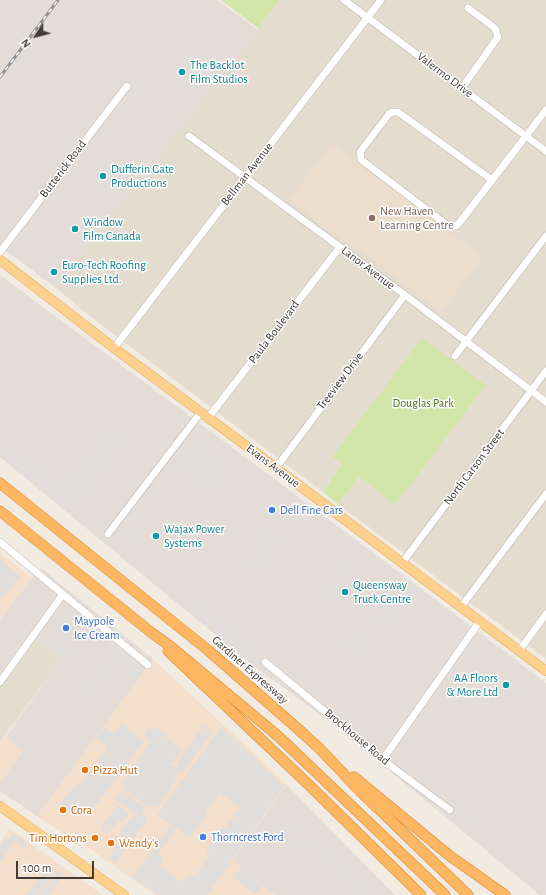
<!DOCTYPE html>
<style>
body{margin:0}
#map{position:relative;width:546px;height:895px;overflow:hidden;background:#f1ebe2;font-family:"Alegreya Sans",sans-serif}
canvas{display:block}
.north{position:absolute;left:16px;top:16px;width:40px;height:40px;-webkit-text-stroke:3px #fff;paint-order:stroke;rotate:234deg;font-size:11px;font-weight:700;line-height:16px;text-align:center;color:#423a33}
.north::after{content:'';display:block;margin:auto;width:14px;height:18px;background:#423a33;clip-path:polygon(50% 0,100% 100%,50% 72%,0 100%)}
.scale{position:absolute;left:16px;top:861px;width:78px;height:18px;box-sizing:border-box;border:2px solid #423a33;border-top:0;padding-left:5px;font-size:12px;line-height:14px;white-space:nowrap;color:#423a33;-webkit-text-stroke:3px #fff;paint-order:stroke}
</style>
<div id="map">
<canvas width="546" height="895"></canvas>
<div class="north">N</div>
<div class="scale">100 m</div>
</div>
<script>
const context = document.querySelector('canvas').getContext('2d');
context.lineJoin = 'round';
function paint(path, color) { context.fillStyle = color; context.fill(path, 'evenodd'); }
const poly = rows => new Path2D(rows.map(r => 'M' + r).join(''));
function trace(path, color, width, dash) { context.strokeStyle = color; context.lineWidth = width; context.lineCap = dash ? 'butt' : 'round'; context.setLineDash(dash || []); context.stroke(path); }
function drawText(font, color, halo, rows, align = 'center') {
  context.font = font + ' "Alegreya Sans",sans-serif'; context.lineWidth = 3; context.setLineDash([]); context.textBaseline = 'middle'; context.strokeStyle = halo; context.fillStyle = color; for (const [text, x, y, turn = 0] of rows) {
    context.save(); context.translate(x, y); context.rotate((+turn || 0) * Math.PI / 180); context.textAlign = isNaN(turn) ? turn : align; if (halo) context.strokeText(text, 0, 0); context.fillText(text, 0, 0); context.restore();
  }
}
paint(poly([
 [280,0,546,0,546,659,338,504,359,477,395,504,486,385,333,457,342,464,323,492,91,317,55,287],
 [30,634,62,658,0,742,0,673]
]), '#e5dcd0');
paint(poly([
 [0,553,32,578,0,619],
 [153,659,287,785,233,859,275,895,155,895,82,843,80,845,37,816],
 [6,736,23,751,0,783,0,742],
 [10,829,103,895,0,895,0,842]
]), '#f4decc');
paint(poly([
 [0,0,217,0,258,30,55,287,0,246],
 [0,275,312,507,546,683,546,895,540,895,333,724,246,660,0,457],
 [41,568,153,659,37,816,0,791,0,783,23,751,6,736,62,658,30,634,0,673,0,620,32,578],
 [287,785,395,895,275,895,233,860]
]), '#e3dcd7');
paint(poly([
 [333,143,483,257,441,312,350,243,335,235,288,200]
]), '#ebdecc');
paint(poly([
 [221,0,280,0,258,28],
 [422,338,486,385,395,505,359,477,338,504,323,492,342,464,332,457]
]), '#d3e6aa');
paint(poly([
 [111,420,131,439,75,513,14,466,23,454,63,483],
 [194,438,236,468,217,494,182,469,178,473,172,468],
 [0,442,17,456,10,464,0,455],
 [182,472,221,500,216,506,177,478],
 [288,498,296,504,280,526,275,522,279,516,277,514],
 [299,513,304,518,261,577,255,573],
 [254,521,266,529,256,543,249,537,251,533,247,531],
 [268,530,278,537,251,576,241,569],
 [352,548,362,555,319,614,309,606],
 [0,559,20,576,0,600],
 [404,578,420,590,413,598,397,586],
 [406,596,411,600,386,634,370,622,384,604,394,612],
 [199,598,220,613,211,625,190,610],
 [221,617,261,646,252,659,212,630],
 [85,621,125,653,112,671,100,662,111,647,83,625],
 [353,623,377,641,360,665,336,647],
 [49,631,69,646,62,656,41,641],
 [496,650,508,658,498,670,487,662],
 [128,656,144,669,136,680,119,668],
 [99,664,111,673,92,699,79,690],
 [82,694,90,700,82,712,74,705],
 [122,724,144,741,90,813,80,805,74,814,60,804,77,783,81,785,108,747,96,738,104,727,114,734],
 [204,725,213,731,183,772,174,776,177,778,157,807,152,804,150,808,124,789,125,785,122,783,150,741,143,735,149,727,152,730,155,727,168,736,166,740,170,741,182,750,170,765,173,767,179,765,177,762],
 [221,727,284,786,207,895,158,895,132,877,170,826,176,830,158,854,163,859,159,866,181,882,198,872,210,855,205,851,223,827,225,828,240,808,220,793,205,813,207,814,190,838,157,815],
 [478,754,484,758,454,798,450,795,473,764,472,763],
 [122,791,145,808,141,813,148,818,115,864,108,858,123,837,119,834,133,815,137,818,138,816,115,799],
 [457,802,486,823,484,826,487,828,482,834,451,811],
 [118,805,129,814,122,822,119,820,108,834,100,828],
 [290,815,331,854,334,851,380,895,360,895,321,858,319,860,281,824],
 [13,833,28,843,24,849,19,843,18,844,14,841,0,862,0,844,5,837,10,838],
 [245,864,264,884,255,894,233,878],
 [48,865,55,870,37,895,27,895],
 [57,871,63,875,49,895,39,895]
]), '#e1dedb');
const minor = poly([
 [344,0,546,151],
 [462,88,498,37,495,28,468,8],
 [189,136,405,295,546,402],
 [492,180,398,112,393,112,389,114,360,152,361,159,364,162,447,225,456,226,460,222,546,110],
 [0,252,127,86],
 [114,348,381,0],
 [455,356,546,236],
 [208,418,340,247],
 [276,468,405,295],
 [108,534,201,412],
 [0,542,148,665],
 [402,563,546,371],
 [461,607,546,494],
 [519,651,546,614],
 [265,662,392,767,450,810],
 [0,682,63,594],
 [383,759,480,621]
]);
const major = poly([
 [0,260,114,348,268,462,546,671],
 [0,806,124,895]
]);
const highway = poly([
 [0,483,209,651,297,728,319,748,360,791,468,895],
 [0,511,152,633,170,646,278,736,445,895],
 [168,651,309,785,421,895],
 [354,777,450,856,505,895]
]);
trace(minor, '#bfb4a8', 8);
trace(major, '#e3ab5f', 10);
trace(highway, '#dc8831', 11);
trace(minor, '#fff', 7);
trace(major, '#fed08e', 9);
trace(highway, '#fdb661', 10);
const rail = poly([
 [0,77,58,0]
]);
trace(rail, '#939393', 3);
trace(rail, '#fff', 1.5, [4.5]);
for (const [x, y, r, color] of [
 [182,72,4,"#0f9aa8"],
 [103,176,4,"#0f9aa8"],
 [372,218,4,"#8d6e63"],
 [75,229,4,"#0f9aa8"],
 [54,272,4,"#0f9aa8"],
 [272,510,4,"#3f7fe0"],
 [156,536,4,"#0f9aa8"],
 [345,592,4,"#0f9aa8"],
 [66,628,4,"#3f7fe0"],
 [506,685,4,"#0f9aa8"],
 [85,770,4,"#e8710a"],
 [63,810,4,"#e8710a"],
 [203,837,4,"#3f7fe0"],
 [95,838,4,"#e8710a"],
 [111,843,4,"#e8710a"]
]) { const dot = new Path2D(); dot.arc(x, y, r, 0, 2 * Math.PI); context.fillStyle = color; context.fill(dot); trace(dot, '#fff', 1.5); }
drawText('12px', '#0d838f', '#fff', [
 ["The Backlot",190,65],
 ["Film Studios",190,79],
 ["Dufferin Gate",111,169],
 ["Productions",111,183],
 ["Window",83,222],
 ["Film Canada",83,236],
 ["Euro-Tech Roofing",62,265],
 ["Supplies Ltd.",62,279],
 ["Wajax Power",164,529],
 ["Systems",164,543],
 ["Queensway",353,585],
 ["Truck Centre",353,599],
 ["AA Floors",498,678,"right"],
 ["& More Ltd",498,692,"right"]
], 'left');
drawText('12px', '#423a33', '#fff', [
 ["Valermo Drive",445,75,37],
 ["Butterick Road",63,169,-53],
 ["Bellman Avenue",247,174,-52],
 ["Lanor Avenue",368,268,37],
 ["Paula Boulevard",274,332,-53],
 ["Treeview Drive",340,381,-53],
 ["Evans Avenue",273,466,37],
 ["North Carson Street",474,467,-53],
 ["Gardiner Expressway",250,670,41],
 ["Brockhouse Road",357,737,40]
]);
drawText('12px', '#785e54', '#fff', [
 ["New Haven",380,211],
 ["Learning Centre",380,225]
], 'left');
drawText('12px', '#4d7327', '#fff', [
 ["Douglas Park",423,403]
]);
drawText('12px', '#366cbe', '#fff', [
 ["Dell Fine Cars",280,510],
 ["Maypole",74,621],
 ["Ice Cream",74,635],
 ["Thorncrest Ford",211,837]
], 'left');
drawText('12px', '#c56008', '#fff', [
 ["Pizza Hut",93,770],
 ["Cora",71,810],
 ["Tim Hortons",87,838,"right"],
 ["Wendy's",119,843]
], 'left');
</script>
